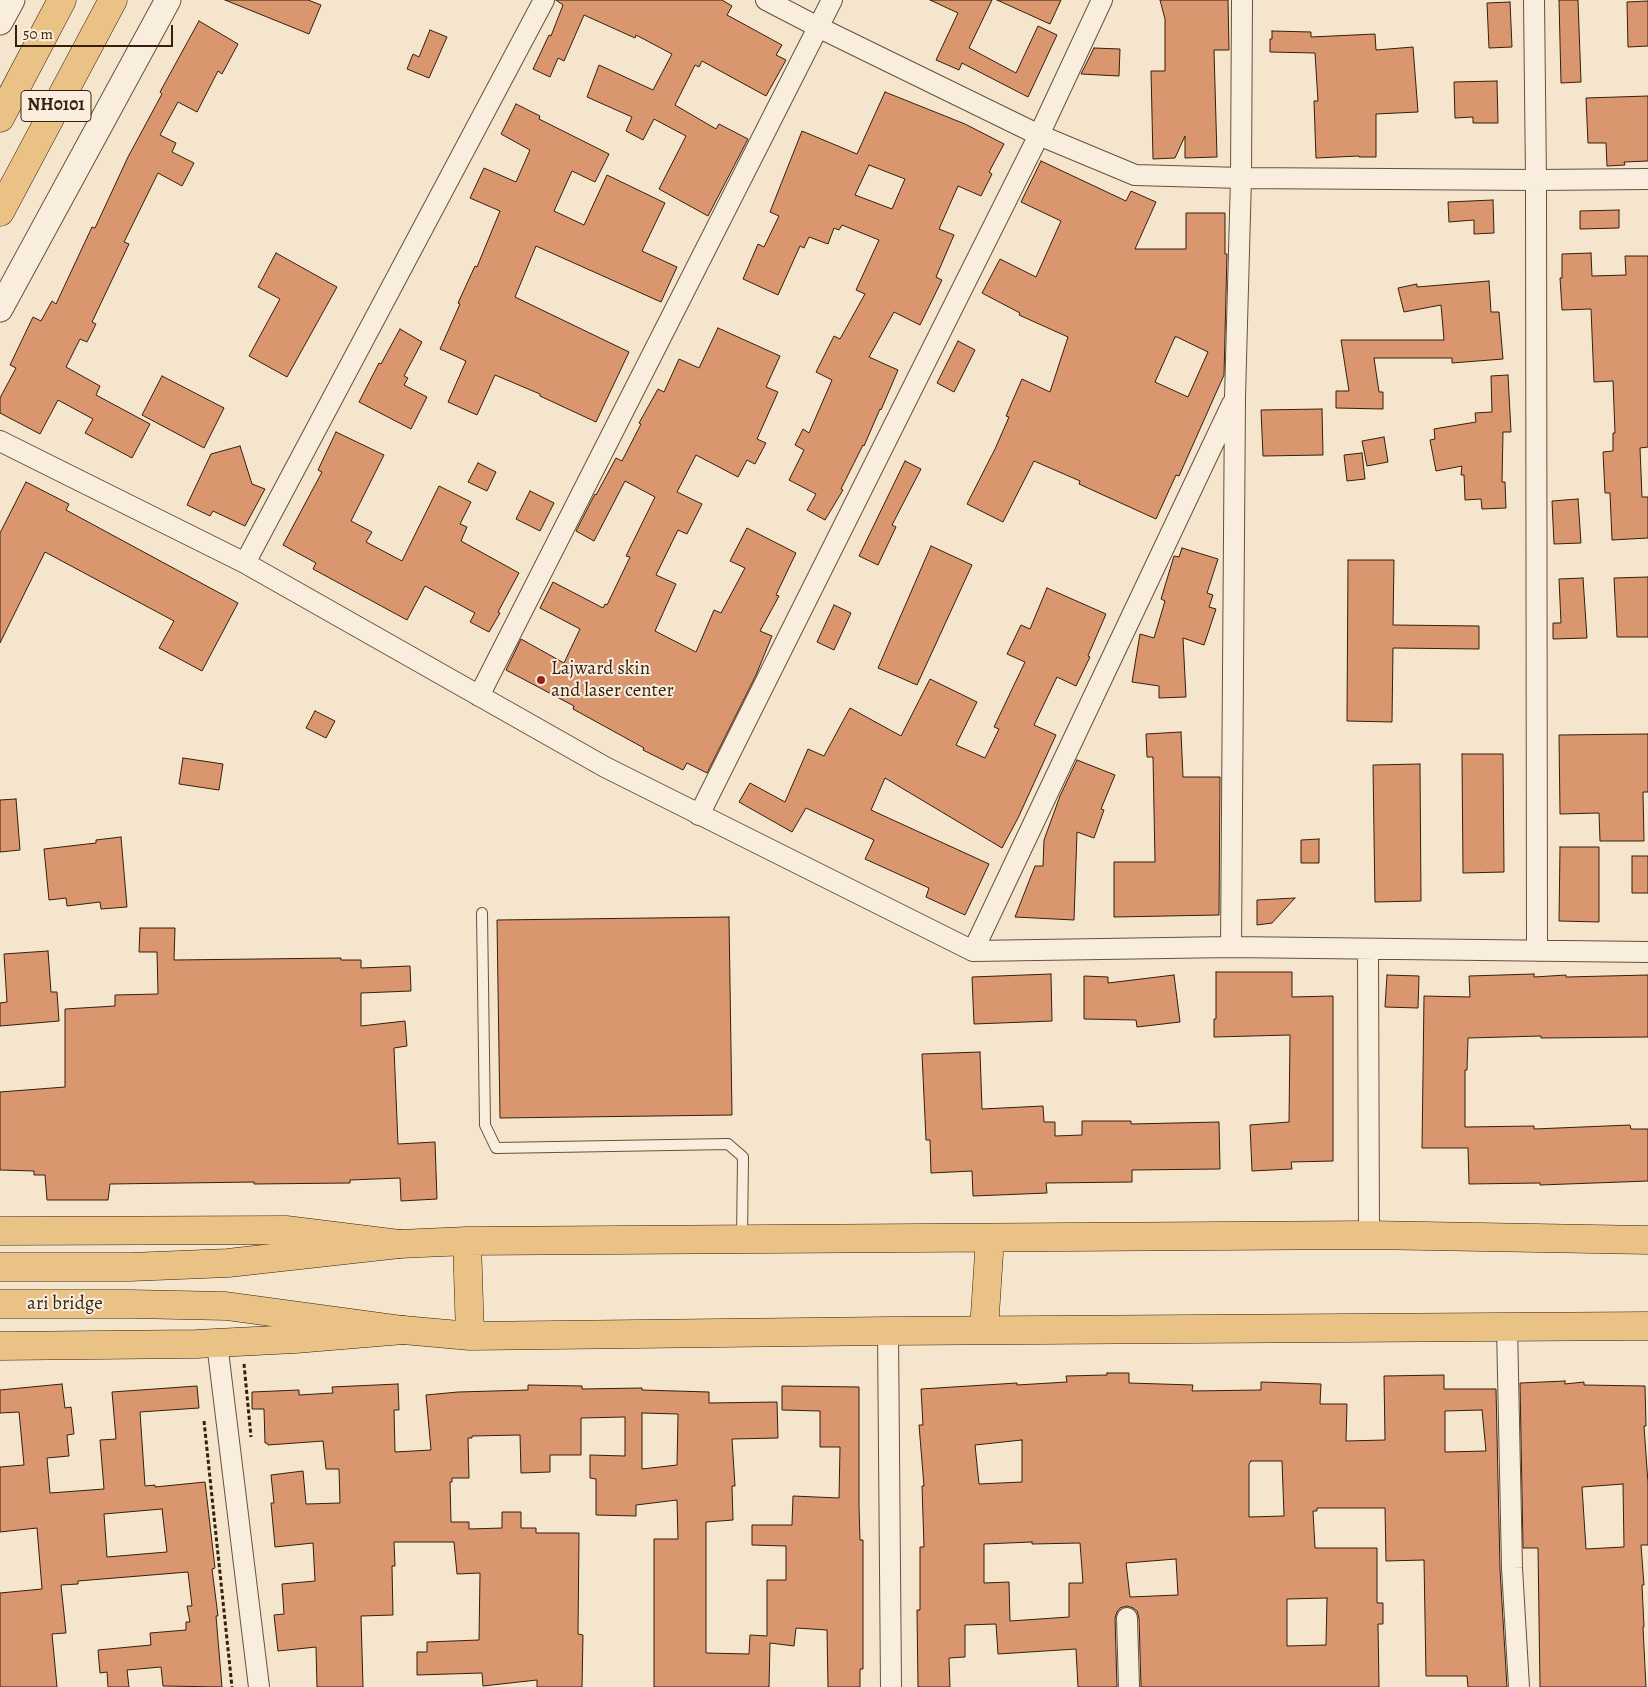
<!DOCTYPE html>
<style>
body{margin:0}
#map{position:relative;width:1648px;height:1687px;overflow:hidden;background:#f6e5cd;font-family:Alegreya,serif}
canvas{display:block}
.scale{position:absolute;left:15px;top:25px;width:158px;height:22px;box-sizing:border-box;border:2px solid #361f0b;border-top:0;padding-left:6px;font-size:15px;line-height:18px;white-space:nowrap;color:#361f0b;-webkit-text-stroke:4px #f9eede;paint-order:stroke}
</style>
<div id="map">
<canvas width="1648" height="1687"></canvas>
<div class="scale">50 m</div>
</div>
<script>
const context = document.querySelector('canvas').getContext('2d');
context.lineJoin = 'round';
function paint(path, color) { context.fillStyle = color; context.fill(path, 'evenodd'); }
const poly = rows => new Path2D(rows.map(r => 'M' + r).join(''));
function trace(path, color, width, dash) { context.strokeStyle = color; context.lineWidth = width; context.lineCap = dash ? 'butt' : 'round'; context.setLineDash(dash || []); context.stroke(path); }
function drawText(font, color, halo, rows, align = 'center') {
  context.font = font + ' Alegreya,serif'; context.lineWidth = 4; context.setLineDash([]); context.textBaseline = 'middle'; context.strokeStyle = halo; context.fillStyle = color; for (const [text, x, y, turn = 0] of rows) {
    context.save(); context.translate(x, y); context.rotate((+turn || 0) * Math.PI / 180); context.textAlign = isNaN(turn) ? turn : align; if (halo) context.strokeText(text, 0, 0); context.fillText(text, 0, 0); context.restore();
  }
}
const building = poly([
 [225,0,308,0,321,5,309,34,225,0],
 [556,0,722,0,732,6,727,15,782,45,776,55,786,60,766,96,702,61,699,67,695,65,675,105,716,129,719,124,748,139,708,216,659,189,686,136,654,119,643,140,626,131,632,117,587,97,599,65,653,90,672,54,636,35,635,38,584,15,564,61,558,58,550,77,533,69,549,35,551,36,563,5,556,0],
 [930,0,992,0,969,48,1016,73,1038,26,1057,35,1028,97,962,63,959,70,936,60,958,13,930,0],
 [997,0,1061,0,1050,24,997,0],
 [1160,0,1228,0,1229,50,1214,50,1217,157,1185,158,1185,136,1175,158,1153,159,1151,71,1165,71,1165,19,1160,0],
 [1559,0,1578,0,1581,82,1561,83,1559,0],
 [1648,1,1648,46,1628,47,1627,2,1648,1],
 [1510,2,1512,47,1489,48,1487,3,1510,2],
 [199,21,238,44,222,74,218,71,197,112,178,102,160,135,176,143,172,152,194,163,182,186,158,173,124,242,129,244,92,322,96,324,87,342,80,339,66,367,100,386,96,395,150,424,132,458,85,433,93,419,58,400,40,434,0,413,0,398,16,368,10,365,33,317,41,321,52,301,56,304,92,227,95,228,128,157,162,94,160,92,199,21],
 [430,30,447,37,429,78,407,69,413,54,419,57,430,30],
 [1272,31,1311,32,1311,37,1375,34,1376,50,1413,47,1418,112,1376,114,1376,157,1359,157,1359,156,1316,158,1314,101,1318,101,1315,53,1270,52,1270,39,1272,39,1272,31],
 [1094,48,1120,49,1119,76,1081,74,1094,48],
 [1497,81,1498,123,1473,123,1473,117,1455,118,1454,82,1497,81],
 [885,92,965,124,1004,144,989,172,992,174,981,196,958,186,939,229,954,235,936,277,942,280,920,325,894,312,869,357,898,370,881,410,880,409,864,446,863,445,841,489,843,490,825,520,807,510,816,494,789,480,804,450,795,445,803,429,809,433,832,380,816,372,834,336,840,339,865,294,856,290,879,240,842,225,839,230,834,228,828,244,809,237,804,248,800,246,778,295,743,279,758,244,764,247,779,216,770,212,802,131,857,154,885,92],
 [869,165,905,179,892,209,855,195,869,165],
 [1648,96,1648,161,1624,162,1625,165,1607,166,1606,143,1588,143,1586,98,1648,96],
 [516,104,540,116,539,119,609,154,595,182,572,171,554,211,584,225,607,175,665,203,642,251,677,267,661,302,536,246,515,297,629,352,596,422,540,396,540,394,495,375,477,415,448,402,466,361,440,349,460,304,458,303,475,266,477,267,500,211,470,198,484,168,516,182,530,150,501,134,516,104],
 [1041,161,1126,201,1131,191,1156,202,1135,249,1186,249,1186,213,1225,213,1225,254,1227,254,1224,375,1179,476,1176,475,1156,519,1079,484,1080,481,1034,461,1003,522,967,504,995,449,1009,417,1006,416,1022,379,1050,392,1068,337,1019,315,1020,313,982,293,1000,259,1036,277,1061,221,1021,202,1041,161],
 [1175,337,1177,337,1208,352,1188,397,1155,382,1175,337],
 [1493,200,1494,233,1474,234,1474,220,1449,222,1448,202,1493,200],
 [1619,210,1619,228,1580,229,1580,211,1619,210],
 [276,253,337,287,287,377,249,356,280,299,258,287,276,253],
 [1591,253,1592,276,1626,275,1625,256,1648,256,1648,447,1640,448,1642,497,1648,497,1648,538,1612,540,1610,493,1605,493,1603,452,1613,451,1613,433,1615,433,1613,381,1594,382,1591,309,1562,310,1560,278,1562,278,1562,254,1591,253],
 [1489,281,1491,312,1499,312,1503,359,1452,363,1452,358,1374,358,1379,392,1383,392,1383,409,1336,408,1336,391,1349,391,1341,340,1444,340,1441,305,1404,312,1398,288,1417,284,1417,287,1489,281],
 [718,328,780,356,766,387,778,392,757,439,766,443,755,464,747,460,738,477,696,455,677,492,702,504,687,534,678,530,656,575,676,584,655,631,696,652,714,610,721,613,745,568,730,561,747,528,796,553,776,595,779,596,760,631,772,636,756,675,707,773,687,763,683,770,643,750,644,748,573,709,574,706,506,670,521,639,564,663,580,629,540,608,553,582,603,608,605,604,607,605,630,557,626,556,655,497,625,481,594,541,576,531,595,494,596,495,616,458,622,461,641,424,639,423,658,389,664,392,679,359,699,368,718,328],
 [400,329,422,342,404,376,408,378,404,385,427,397,411,429,359,402,379,363,381,364,400,329],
 [958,341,975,350,954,392,937,383,958,341],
 [1508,375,1511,432,1503,432,1502,482,1505,482,1506,508,1482,509,1481,499,1465,500,1464,475,1461,475,1462,466,1436,471,1430,440,1435,439,1434,429,1476,422,1475,413,1492,412,1491,376,1508,375],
 [162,376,224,408,204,448,142,415,162,376],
 [1322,409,1323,455,1263,456,1261,410,1322,409],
 [336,432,384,455,351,521,372,532,366,542,402,561,439,486,471,502,460,524,467,527,461,541,519,573,498,612,500,613,489,632,470,622,475,613,425,586,407,620,313,569,316,563,283,545,322,472,318,470,336,432],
 [1384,437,1388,462,1367,466,1362,441,1384,437],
 [240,446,252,484,265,489,245,526,213,511,210,516,187,505,211,454,240,446],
 [1362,453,1365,479,1347,481,1344,455,1362,453],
 [905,461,921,469,892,525,896,527,878,565,859,556,905,461],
 [478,463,496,472,487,491,468,482,478,463],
 [26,482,69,504,66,510,238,603,202,671,159,648,174,621,45,552,0,643,0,533,26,482],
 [530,491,554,503,540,531,516,519,530,491],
 [1578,499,1581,543,1554,544,1552,501,1578,499],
 [931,546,972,565,917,685,878,668,931,546],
 [1182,548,1218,559,1207,593,1213,595,1209,607,1216,609,1204,645,1183,638,1186,697,1159,698,1159,686,1132,682,1140,634,1154,638,1165,601,1161,599,1174,556,1179,557,1182,548],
 [1348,560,1394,560,1393,625,1479,626,1479,649,1393,648,1392,722,1347,721,1348,560],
 [1648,577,1648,637,1617,637,1614,578,1648,577],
 [1583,578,1587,638,1553,639,1553,623,1561,623,1559,579,1583,578],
 [1047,588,1106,614,1088,656,1090,657,1076,686,1057,677,1034,725,1056,735,1018,818,1002,848,885,778,871,810,989,864,965,915,926,897,929,888,865,859,874,840,806,808,792,832,739,802,750,783,785,802,808,749,824,756,850,708,901,736,930,679,977,702,956,745,985,758,999,729,994,727,1025,662,1007,654,1021,625,1030,629,1047,588],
 [834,605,851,613,834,650,817,642,834,605],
 [315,711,335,721,326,738,306,728,315,711],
 [1181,732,1183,777,1220,777,1219,915,1114,917,1114,862,1155,862,1153,757,1147,757,1146,734,1181,732],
 [1648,734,1648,792,1643,792,1644,841,1600,841,1599,813,1560,814,1559,735,1648,734],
 [1462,754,1503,754,1504,872,1463,873,1462,754],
 [183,758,223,764,219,790,179,784,183,758],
 [1077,760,1115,775,1101,809,1104,810,1094,838,1077,832,1074,920,1015,917,1035,866,1043,866,1044,840,1060,796,1077,760],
 [1420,764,1421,901,1375,902,1373,765,1420,764],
 [16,799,20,850,0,852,0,800,16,799],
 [121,837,127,907,101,909,100,902,67,906,66,898,49,900,44,849,96,843,96,840,121,837],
 [1319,839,1319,863,1301,863,1301,840,1319,839],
 [1560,847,1599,847,1599,922,1559,921,1560,847],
 [1632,856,1648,856,1648,893,1632,893,1632,856],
 [1295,898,1272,923,1257,925,1257,900,1295,898],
 [729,917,732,1115,500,1118,497,920,729,917],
 [140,928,175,928,174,960,341,958,341,960,361,960,361,968,410,966,411,991,361,993,361,1026,405,1021,407,1046,394,1048,398,1144,435,1142,437,1199,401,1201,400,1178,350,1180,350,1183,254,1184,254,1182,110,1184,108,1200,47,1200,45,1175,34,1175,34,1171,0,1170,0,1092,65,1087,65,1009,115,1006,115,995,158,994,157,952,139,952,140,928],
 [48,951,51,992,57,992,59,1021,0,1026,0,1003,7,1002,4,954,48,951],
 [1216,972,1292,972,1292,997,1333,996,1333,1161,1291,1162,1292,1169,1252,1171,1250,1125,1289,1122,1290,1035,1214,1037,1214,1019,1216,1019,1216,972],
 [1051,974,1052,1021,974,1024,972,977,1051,974],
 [1534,974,1534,977,1566,975,1566,977,1648,975,1648,1037,1541,1038,1541,1036,1468,1038,1467,1070,1465,1070,1465,1127,1534,1126,1534,1129,1630,1125,1631,1129,1648,1129,1648,1181,1540,1185,1540,1183,1469,1184,1468,1148,1422,1148,1424,996,1470,997,1469,976,1534,974],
 [1174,975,1180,1022,1137,1027,1136,1020,1084,1019,1084,976,1108,977,1108,983,1174,975],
 [1387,975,1419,976,1418,1008,1385,1007,1387,975],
 [980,1052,982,1109,1043,1106,1044,1122,1055,1122,1055,1136,1082,1135,1082,1121,1131,1121,1131,1124,1219,1122,1220,1169,1132,1170,1132,1182,1046,1183,1047,1193,973,1196,972,1171,931,1173,930,1140,926,1140,922,1054,980,1052],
 [1107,1373,1129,1373,1129,1383,1193,1385,1192,1391,1261,1390,1261,1382,1321,1384,1320,1404,1347,1404,1346,1441,1385,1440,1384,1376,1444,1375,1444,1389,1496,1389,1500,1569,1507,1687,1468,1687,1467,1676,1426,1676,1424,1560,1386,1561,1385,1508,1317,1508,1317,1511,1313,1511,1315,1548,1377,1548,1377,1603,1383,1603,1383,1624,1378,1624,1379,1687,1141,1687,1139,1618,1137,1611,1133,1608,1127,1606,1120,1608,1117,1612,1115,1618,1117,1687,1078,1687,1076,1649,998,1654,996,1624,965,1625,965,1657,949,1658,950,1687,918,1687,917,1610,920,1610,920,1547,924,1547,922,1486,924,1486,919,1425,923,1425,921,1389,1017,1383,1017,1385,1067,1382,1066,1376,1107,1375,1107,1373],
 [1482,1410,1486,1451,1445,1452,1445,1411,1482,1410],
 [1022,1440,1022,1482,979,1484,975,1445,1022,1440],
 [1251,1461,1282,1461,1284,1516,1249,1517,1249,1464,1251,1461],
 [1032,1542,1032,1544,1080,1543,1083,1583,1069,1583,1069,1617,1010,1621,1009,1582,984,1583,984,1544,1032,1542],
 [1176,1559,1178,1595,1130,1597,1126,1563,1176,1559],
 [1327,1598,1326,1645,1287,1646,1287,1599,1327,1598],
 [1565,1381,1565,1384,1584,1382,1584,1385,1645,1386,1646,1426,1644,1426,1648,1483,1648,1545,1641,1545,1644,1585,1642,1585,1644,1627,1643,1627,1646,1687,1540,1687,1538,1548,1523,1548,1520,1383,1565,1381],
 [1623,1484,1624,1547,1586,1549,1582,1487,1623,1484],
 [62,1384,65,1408,71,1407,74,1434,67,1435,69,1456,47,1458,50,1493,104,1489,100,1440,116,1439,112,1392,197,1386,199,1408,140,1412,145,1486,155,1485,155,1487,205,1482,215,1568,212,1569,218,1616,216,1616,222,1687,163,1686,161,1667,127,1670,129,1687,108,1687,107,1672,100,1673,98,1650,151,1645,150,1633,186,1630,186,1622,190,1622,187,1606,192,1606,188,1572,78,1581,78,1584,61,1585,66,1633,52,1634,57,1687,0,1687,0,1593,42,1589,37,1528,0,1532,0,1467,24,1465,19,1412,0,1413,0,1390,62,1384],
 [162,1509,167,1552,107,1557,104,1514,162,1509],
 [398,1384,399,1410,394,1410,395,1452,431,1450,426,1395,458,1392,528,1390,528,1385,582,1386,582,1389,642,1388,642,1390,709,1392,709,1403,777,1402,778,1438,732,1439,735,1486,732,1486,733,1520,706,1522,706,1653,749,1654,750,1635,767,1636,767,1580,786,1580,786,1546,752,1545,752,1525,792,1525,793,1496,839,1498,840,1447,820,1447,820,1411,782,1410,782,1386,859,1387,859,1506,860,1540,863,1540,863,1669,860,1669,860,1687,828,1687,827,1630,796,1628,794,1646,770,1643,769,1687,654,1687,654,1539,678,1539,677,1500,636,1505,636,1516,596,1515,596,1479,590,1478,590,1455,625,1456,625,1417,581,1418,581,1455,550,1455,550,1472,521,1473,520,1435,472,1436,472,1438,468,1438,469,1478,452,1478,452,1482,450,1482,451,1522,469,1522,469,1529,502,1528,502,1512,521,1512,521,1528,536,1528,536,1533,579,1533,578,1634,583,1635,582,1687,537,1687,537,1680,483,1686,482,1673,417,1675,417,1652,427,1652,427,1642,479,1640,480,1573,457,1574,454,1542,394,1542,395,1566,392,1566,393,1615,361,1616,363,1687,317,1687,316,1647,278,1651,274,1615,284,1614,282,1584,315,1581,313,1543,275,1547,271,1503,274,1503,271,1475,303,1471,306,1504,340,1503,339,1469,326,1469,323,1441,268,1445,267,1443,265,1443,264,1409,252,1409,252,1392,299,1390,299,1395,333,1393,332,1387,398,1384],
 [642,1413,678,1414,677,1465,642,1469,642,1413]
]);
paint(building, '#d9966f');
trace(building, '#361f0b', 1);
const service = poly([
 [482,913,485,1125,496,1148,728,1144,743,1157,742,1239]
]);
const minor = poly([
 [766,0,818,27,1039,135,1135,175,1241,178,1536,180,1648,179],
 [1534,0,1536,180,1537,951],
 [0,441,245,563,605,767,973,951,1231,947,1648,952],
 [245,563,544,0],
 [479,696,832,0],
 [699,815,1039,135,1102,0],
 [1231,947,1235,397,1241,178,1242,0],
 [1368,950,1369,1235],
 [973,951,1232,404],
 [1507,1326,1512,1568,1519,1687],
 [888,1331,891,1687],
 [217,1343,259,1687],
 [1127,1618,1129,1687]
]);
const tertiary = poly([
 [0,22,12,0],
 [0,309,168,0]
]);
const primary = poly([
 [467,1241,470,1336],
 [0,1267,130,1267,228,1263,399,1244,467,1241,1369,1235,1648,1240],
 [0,1304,131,1304,226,1306,403,1330,470,1336,888,1331,1648,1326],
 [984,1330,990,1238]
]);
const trunk = poly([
 [0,118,62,0],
 [0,212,113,0],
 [0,1231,286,1230,399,1244],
 [0,1346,196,1344,295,1339,403,1330]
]);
trace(service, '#66503c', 12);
trace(minor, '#66503c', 22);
trace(tertiary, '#66503c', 27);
trace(primary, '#361f0b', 29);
trace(trunk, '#361f0b', 29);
trace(poly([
 [244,1364,251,1437],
 [204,1421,232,1687]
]), '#361f0b', 3, [4, 2.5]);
trace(service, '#f9eede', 10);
trace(minor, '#f9eede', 20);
trace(tertiary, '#f9eede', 25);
trace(primary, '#ebc286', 28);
trace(trunk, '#ebc286', 28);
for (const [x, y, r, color] of [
 [541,680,5,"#8f2418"]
]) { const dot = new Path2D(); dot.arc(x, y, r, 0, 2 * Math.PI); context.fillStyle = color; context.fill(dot); trace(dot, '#f9eede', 2); }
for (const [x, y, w] of [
 [56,106,70]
]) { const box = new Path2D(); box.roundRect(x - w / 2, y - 15.5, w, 31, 4); context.fillStyle = '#f9eede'; context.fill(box); trace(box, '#361f0b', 1); }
drawText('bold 18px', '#361f0b', null, [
 ["NH0101",56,106]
]);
drawText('19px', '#361f0b', '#f9eede', [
 ["Lajward skin",551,669],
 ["and laser center",551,691]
], 'left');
drawText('19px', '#361f0b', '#f9eede', [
 ["ari bridge",65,1304]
]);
</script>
